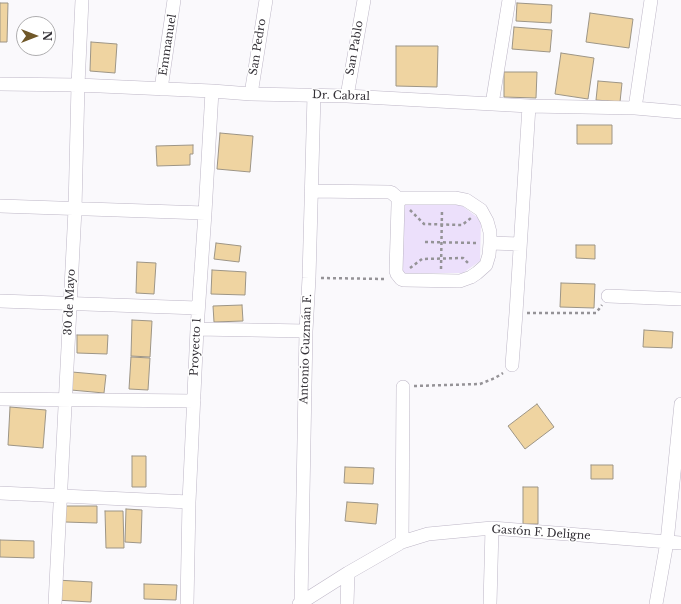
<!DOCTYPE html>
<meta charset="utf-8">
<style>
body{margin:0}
#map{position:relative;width:681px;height:604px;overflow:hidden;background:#faf9fc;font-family:"Libre Baskerville",serif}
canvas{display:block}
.north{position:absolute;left:16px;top:16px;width:40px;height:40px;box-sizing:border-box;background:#fff;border:1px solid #aeadaf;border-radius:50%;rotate:90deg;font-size:11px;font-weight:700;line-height:16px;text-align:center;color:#343137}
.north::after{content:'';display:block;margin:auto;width:14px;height:18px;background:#705829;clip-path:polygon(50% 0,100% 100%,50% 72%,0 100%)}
</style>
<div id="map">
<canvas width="681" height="604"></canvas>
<div class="north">N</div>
</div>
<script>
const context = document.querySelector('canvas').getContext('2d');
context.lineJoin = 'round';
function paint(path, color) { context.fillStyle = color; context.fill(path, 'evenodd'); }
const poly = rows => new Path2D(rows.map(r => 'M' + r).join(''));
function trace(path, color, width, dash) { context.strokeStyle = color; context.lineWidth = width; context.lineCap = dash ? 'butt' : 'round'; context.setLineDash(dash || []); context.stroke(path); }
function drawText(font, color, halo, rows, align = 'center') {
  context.font = font + ' "Libre Baskerville",serif'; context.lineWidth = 3; context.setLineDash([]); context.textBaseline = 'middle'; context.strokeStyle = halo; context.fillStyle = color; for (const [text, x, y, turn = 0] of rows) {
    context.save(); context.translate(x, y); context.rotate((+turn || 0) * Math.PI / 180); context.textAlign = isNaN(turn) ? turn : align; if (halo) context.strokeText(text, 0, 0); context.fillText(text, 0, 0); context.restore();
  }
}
paint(poly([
 [404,204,461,205,481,220,480,261,463,273,402,273]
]), '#ece0fb');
const building = poly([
 [0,3,8,3,7,42,0,42,0,3],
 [517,3,552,5,551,23,516,21,517,3],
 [590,13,633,19,629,48,586,42,590,13],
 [514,27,552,30,550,52,512,49,514,27],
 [91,42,117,44,115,73,90,71,91,42],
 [396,46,438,46,437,87,396,86,396,46],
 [561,53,594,58,588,99,555,94,561,53],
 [504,72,537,72,536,98,504,97,504,72],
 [598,81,622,83,620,102,596,100,598,81],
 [577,125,612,125,612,144,577,144,577,125],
 [220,133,253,136,250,172,217,169,220,133],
 [193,145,193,154,190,154,190,165,157,166,156,146,193,145],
 [216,243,241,246,239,262,214,259,216,243],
 [576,245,595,245,595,259,576,258,576,245],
 [137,262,156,263,154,294,136,293,137,262],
 [212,270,246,272,245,295,211,294,212,270],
 [561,283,595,284,594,308,560,307,561,283],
 [242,305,243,321,214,322,213,306,242,305],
 [132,320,152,321,150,357,131,356,132,320],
 [644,330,673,332,672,348,643,347,644,330],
 [77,335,108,335,107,354,77,353,77,335],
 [131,357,150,358,148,390,129,389,131,357],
 [72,372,106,375,104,393,71,390,72,372],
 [537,404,554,427,525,449,508,426,537,404],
 [10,407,46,410,43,448,8,445,10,407],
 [132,456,146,456,146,487,132,487,132,456],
 [591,465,613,465,613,479,591,479,591,465],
 [345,467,374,468,373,484,344,483,345,467],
 [523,487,538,487,538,524,523,524,523,487],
 [347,502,378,504,376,524,345,521,347,502],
 [65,506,97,506,97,523,65,522,65,506],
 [126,509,142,510,141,543,125,542,126,509],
 [105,511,123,511,124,548,106,548,105,511],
 [0,540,34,541,34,558,0,557,0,540],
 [56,580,92,582,91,602,55,600,56,580],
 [144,584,177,585,176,600,144,599,144,584]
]);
paint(building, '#efd4a1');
trace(building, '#9d9586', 1);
const minor = poly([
 [0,84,78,85,212,91,251,94,347,96,529,106,635,108,681,112],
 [161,89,174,0],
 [251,94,266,0],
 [347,96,364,0],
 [492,104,509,0],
 [635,108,651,0],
 [311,191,389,192,392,193,400,200],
 [403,198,456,198,466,200,481,210,487,221,490,232,490,243,489,255,486,265,477,273,471,277,460,281,404,280,401,279,397,274,396,271,398,205,398,202,403,198],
 [0,206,205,213],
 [490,243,520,244],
 [608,296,681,299],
 [0,301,198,308],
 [197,329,306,331],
 [512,365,516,313,529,106],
 [0,399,194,401],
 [0,493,189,502],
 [402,542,403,387],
 [301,602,306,331,309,278,314,95],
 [55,604,75,209,78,85,82,0],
 [187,604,189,502,197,329,205,213,212,91],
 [299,604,348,573,402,542,428,534,492,528,681,543],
 [347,604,348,573],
 [490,604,492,528],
 [656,604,667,542,681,404]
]);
trace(minor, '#bdb6c6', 14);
trace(poly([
 [410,210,424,224,462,225,471,218],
 [425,242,478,243],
 [410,268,422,259,463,258,469,264],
 [441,269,442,210],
 [321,278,386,279],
 [527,313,596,313,602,305],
 [414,386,480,384,495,378,503,373]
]), '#959397', 2.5, [3, 3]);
trace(minor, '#fff', 13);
drawText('11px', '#343137', '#fff', [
 ["Emmanuel",168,45,-81],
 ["San Pedro",258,47,-81],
 ["San Pablo",355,48,-80],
 ["Dr. Cabral",341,96,2],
 ["30 de Mayo",70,302,-87],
 ["Proyecto 1",196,347,-87],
 ["Antonio Guzmán F.",306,349,-88],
 ["Gastón F. Deligne",541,533,4]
]);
</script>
